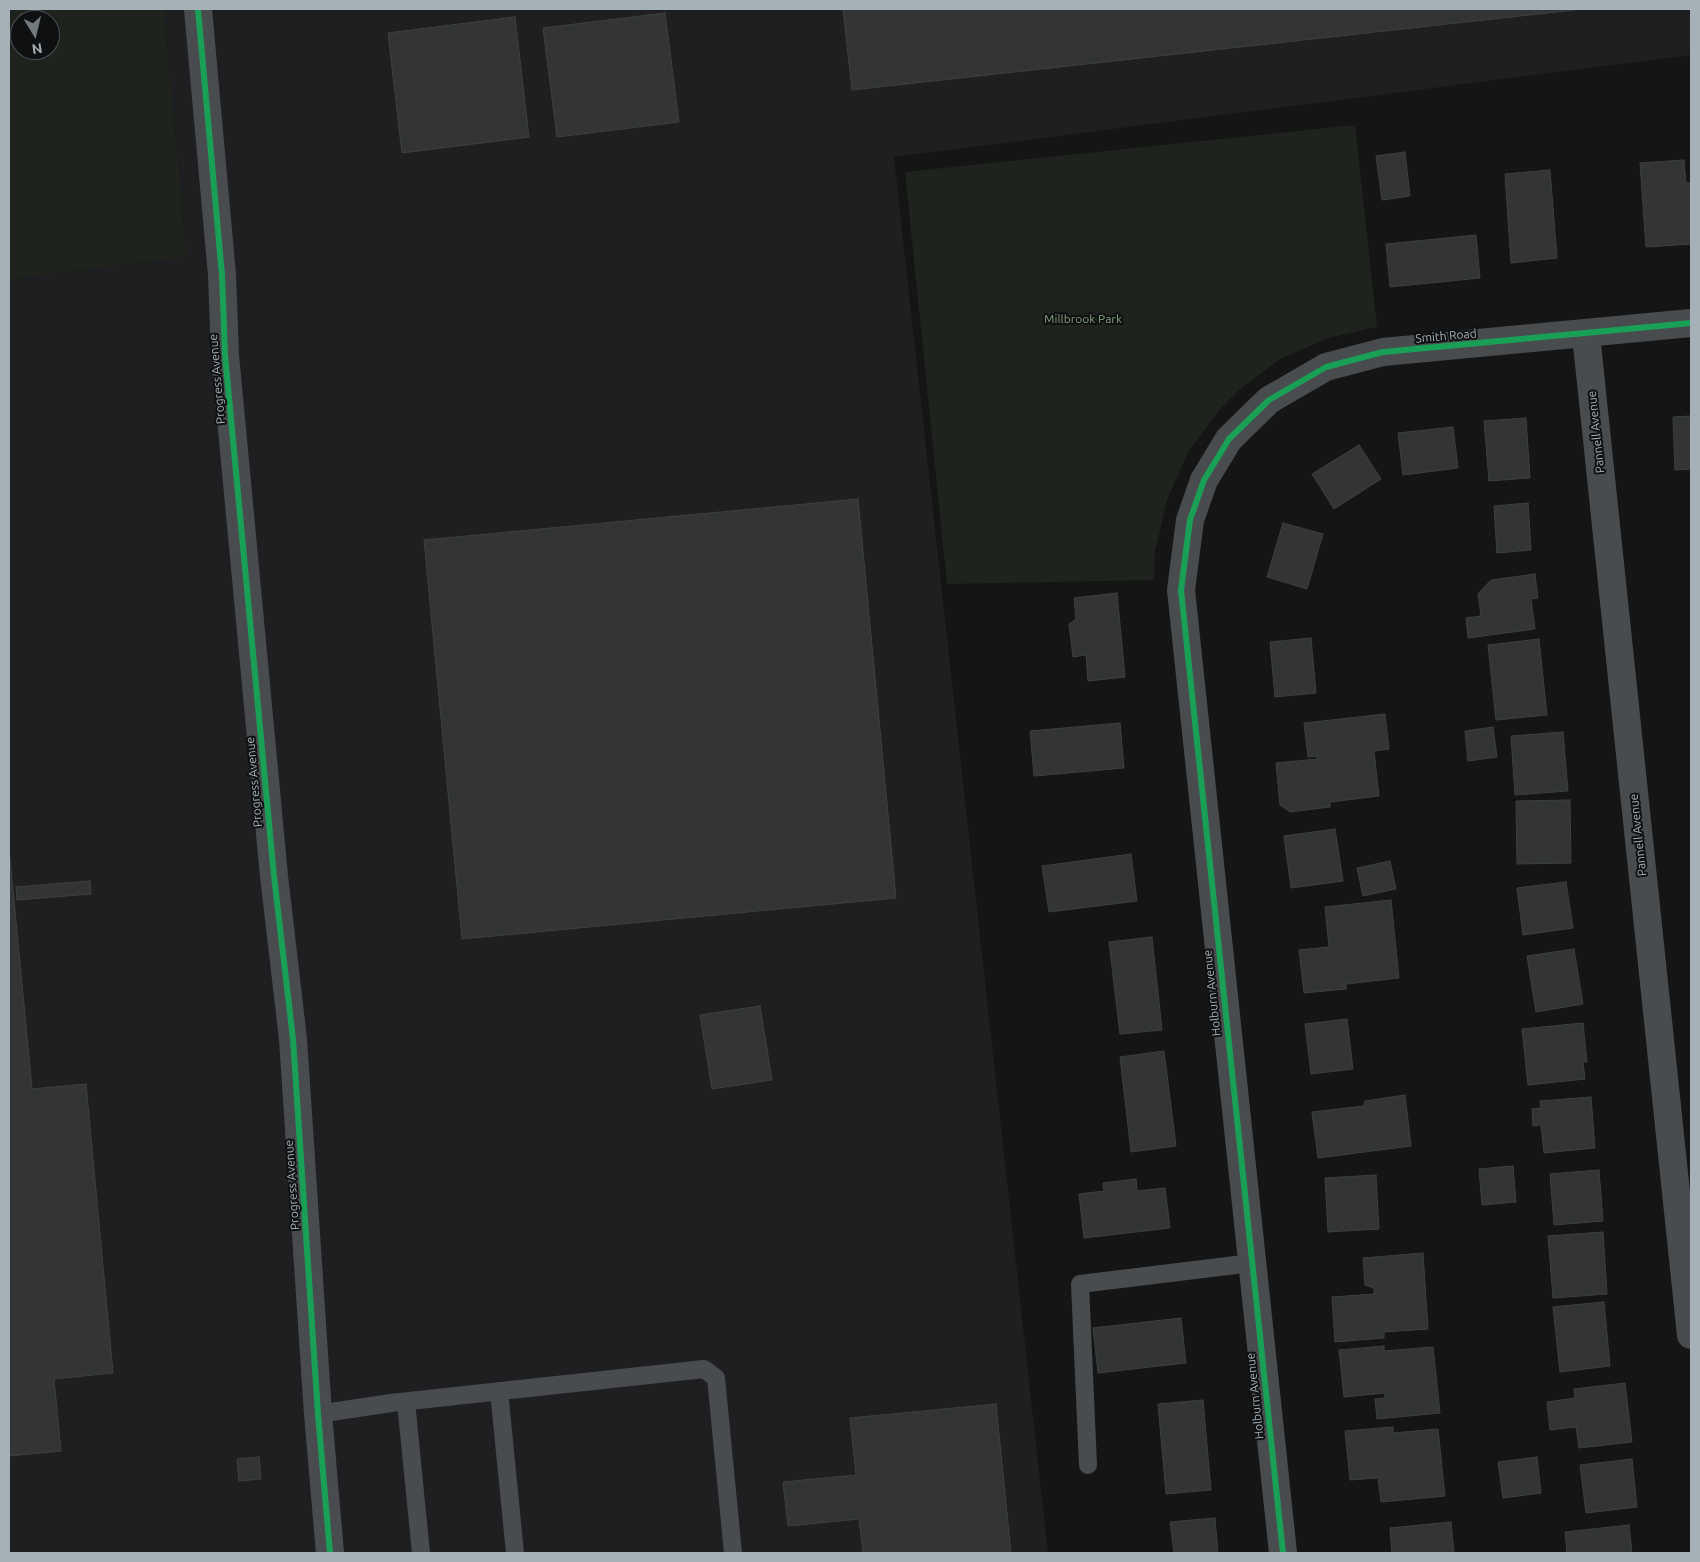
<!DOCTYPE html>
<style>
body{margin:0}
#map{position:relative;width:1700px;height:1562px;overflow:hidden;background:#151515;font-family:Ubuntu,sans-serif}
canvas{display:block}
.frame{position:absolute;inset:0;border:10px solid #a5b0b7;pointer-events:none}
.north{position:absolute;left:10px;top:10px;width:50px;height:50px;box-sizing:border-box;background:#0f1011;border:1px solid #4b5053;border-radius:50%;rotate:171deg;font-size:14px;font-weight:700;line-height:20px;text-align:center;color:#a5b0b7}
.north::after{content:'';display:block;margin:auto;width:18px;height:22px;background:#737a7e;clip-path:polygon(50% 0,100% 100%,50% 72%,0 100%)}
</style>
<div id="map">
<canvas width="1700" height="1562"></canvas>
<div class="frame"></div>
<div class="north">N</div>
</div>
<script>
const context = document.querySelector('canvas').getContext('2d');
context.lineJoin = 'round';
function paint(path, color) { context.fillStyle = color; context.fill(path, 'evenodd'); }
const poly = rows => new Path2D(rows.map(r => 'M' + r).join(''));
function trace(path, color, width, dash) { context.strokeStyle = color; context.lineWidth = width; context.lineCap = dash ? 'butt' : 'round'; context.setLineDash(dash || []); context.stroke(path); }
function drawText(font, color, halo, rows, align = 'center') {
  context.font = font + ' Ubuntu,sans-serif'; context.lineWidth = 4; context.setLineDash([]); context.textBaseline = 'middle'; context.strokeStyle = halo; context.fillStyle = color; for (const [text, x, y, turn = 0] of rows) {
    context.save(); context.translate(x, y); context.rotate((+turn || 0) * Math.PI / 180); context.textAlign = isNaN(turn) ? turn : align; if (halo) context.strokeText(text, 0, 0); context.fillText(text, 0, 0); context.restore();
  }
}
paint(poly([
 [164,9,1691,9,1691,55,894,157,1048,1553,9,1553,9,279,187,257]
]), '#1f1f21');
paint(poly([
 [9,9,164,9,187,257,9,279],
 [20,20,50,20,50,50,20,50],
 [1355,125,1377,327,1328,338,1280,359,1238,391,1220,409,1188,452,1167,500,1155,551,1154,580,947,584,905,172]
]), '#1e241d');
const building = poly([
 [843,9,1583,9,852,90,843,9],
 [665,13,679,122,557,137,543,28,665,13],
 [515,17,529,137,402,153,388,33,515,17],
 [1405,152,1410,196,1382,200,1376,156,1405,152],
 [1684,160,1686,183,1691,183,1691,244,1646,247,1640,163,1684,160],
 [1550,170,1557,258,1511,263,1505,174,1550,170],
 [1476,235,1480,278,1390,287,1386,244,1476,235],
 [1691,416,1691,469,1675,470,1673,417,1691,416],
 [1526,418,1530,478,1489,481,1484,421,1526,418],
 [1453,427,1458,468,1403,475,1398,433,1453,427],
 [1359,445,1381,479,1334,509,1312,474,1359,445],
 [858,499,896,898,462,939,424,540,858,499],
 [1528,503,1531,550,1497,553,1494,506,1528,503],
 [1283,523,1323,534,1307,589,1267,577,1283,523],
 [1535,574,1538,598,1531,599,1535,629,1468,638,1466,618,1481,616,1478,594,1491,580,1535,574],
 [1117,593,1125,677,1088,681,1086,655,1073,657,1069,624,1076,619,1074,598,1117,593],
 [1311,638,1316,693,1275,697,1270,642,1311,638],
 [1539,639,1547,715,1496,720,1488,645,1539,639],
 [1385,714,1389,749,1374,751,1379,796,1330,802,1330,807,1290,812,1280,805,1276,763,1317,759,1317,756,1308,757,1304,723,1385,714],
 [1120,723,1124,768,1034,776,1030,731,1120,723],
 [1493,727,1497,757,1468,761,1465,731,1493,727],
 [1563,732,1568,791,1515,795,1511,736,1563,732],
 [1570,800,1571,863,1517,864,1516,801,1570,800],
 [1335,829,1343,881,1291,888,1284,836,1335,829],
 [9,848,32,1089,86,1084,113,1373,54,1379,61,1451,9,1456,9,848],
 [1131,854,1137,901,1049,912,1042,866,1131,854],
 [1390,861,1396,889,1363,896,1357,868,1390,861],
 [90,881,91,894,17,900,16,887,90,881],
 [1566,882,1573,928,1523,935,1517,888,1566,882],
 [1391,900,1399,978,1346,984,1346,989,1304,993,1299,950,1329,947,1325,907,1391,900],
 [1152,937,1162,1030,1120,1034,1109,942,1152,937],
 [1574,949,1583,1004,1536,1012,1527,956,1574,949],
 [760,1006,772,1080,712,1089,700,1015,760,1006],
 [1347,1019,1353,1069,1311,1074,1305,1024,1347,1019],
 [1583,1023,1587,1062,1583,1062,1585,1079,1528,1085,1522,1029,1583,1023],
 [1164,1051,1176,1146,1131,1152,1120,1057,1164,1051],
 [1405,1095,1411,1146,1318,1158,1312,1112,1364,1106,1365,1101,1405,1095],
 [1591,1097,1595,1148,1544,1153,1541,1125,1533,1126,1532,1109,1541,1108,1540,1101,1591,1097],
 [1513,1166,1516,1202,1482,1205,1479,1169,1513,1166],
 [1599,1170,1603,1221,1554,1225,1550,1174,1599,1170],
 [1376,1175,1379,1229,1328,1232,1325,1178,1376,1175],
 [1136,1179,1137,1191,1165,1188,1170,1228,1084,1238,1079,1194,1104,1191,1103,1183,1136,1179],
 [1603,1232,1607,1294,1553,1298,1548,1236,1603,1232],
 [1423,1253,1428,1329,1384,1332,1384,1338,1335,1342,1332,1297,1374,1294,1374,1288,1365,1285,1363,1258,1423,1253],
 [1604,1302,1610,1366,1560,1372,1553,1307,1604,1302],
 [1181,1318,1186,1363,1098,1373,1093,1328,1181,1318],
 [1384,1346,1384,1351,1433,1347,1440,1413,1377,1419,1375,1399,1385,1398,1385,1393,1344,1397,1339,1350,1384,1346],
 [1625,1383,1632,1442,1579,1448,1576,1427,1550,1430,1547,1402,1575,1398,1574,1389,1625,1383],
 [1203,1400,1211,1490,1166,1494,1158,1404,1203,1400],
 [996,1404,1011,1553,863,1553,859,1519,788,1526,783,1482,856,1475,850,1418,996,1404],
 [1393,1427,1393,1433,1438,1429,1445,1496,1381,1502,1378,1478,1350,1480,1345,1431,1393,1427],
 [259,1457,261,1479,239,1481,237,1459,259,1457],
 [1537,1457,1541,1493,1503,1498,1498,1462,1537,1457],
 [1632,1459,1637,1507,1586,1513,1580,1465,1632,1459],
 [1215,1518,1218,1553,1174,1553,1170,1522,1215,1518],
 [1451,1522,1454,1553,1392,1553,1390,1528,1451,1522],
 [1629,1525,1632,1553,1567,1553,1565,1532,1629,1525]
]);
paint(building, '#333434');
trace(building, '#3d4041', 1);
trace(poly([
 [499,1391,515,1553],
 [406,1402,421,1553],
 [318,1414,391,1403,704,1369,716,1378,733,1553],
 [1088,1465,1080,1284,1252,1263]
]), '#494c4e', 18);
trace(poly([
 [198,9,222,275,225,355,274,876,293,1039,318,1414,330,1553],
 [1586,335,1691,1335],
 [1283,1553,1181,590,1190,520,1204,480,1229,439,1269,400,1326,367,1383,352,1691,323]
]), '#494c4e', 28);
trace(poly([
 [198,9,222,275,225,355,274,876,293,1039,318,1414,330,1553],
 [1283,1553,1181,590,1190,520,1204,480,1229,439,1269,400,1326,367,1383,352,1691,323]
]), '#1a9f57', 6);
drawText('12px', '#84a47a', '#0f1011', [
 ["Millbrook Park",1083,319]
]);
drawText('12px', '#a5b0b7', '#0f1011', [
 ["Smith Road",1446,336,-5],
 ["Progress Avenue",217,379,-95],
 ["Pannell Avenue",1596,432,-96],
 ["Progress Avenue",254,782,-95],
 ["Pannell Avenue",1638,835,-96],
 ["Holburn Avenue",1212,993,-96],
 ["Progress Avenue",292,1185,-94],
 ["Holburn Avenue",1255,1396,-96]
]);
</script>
